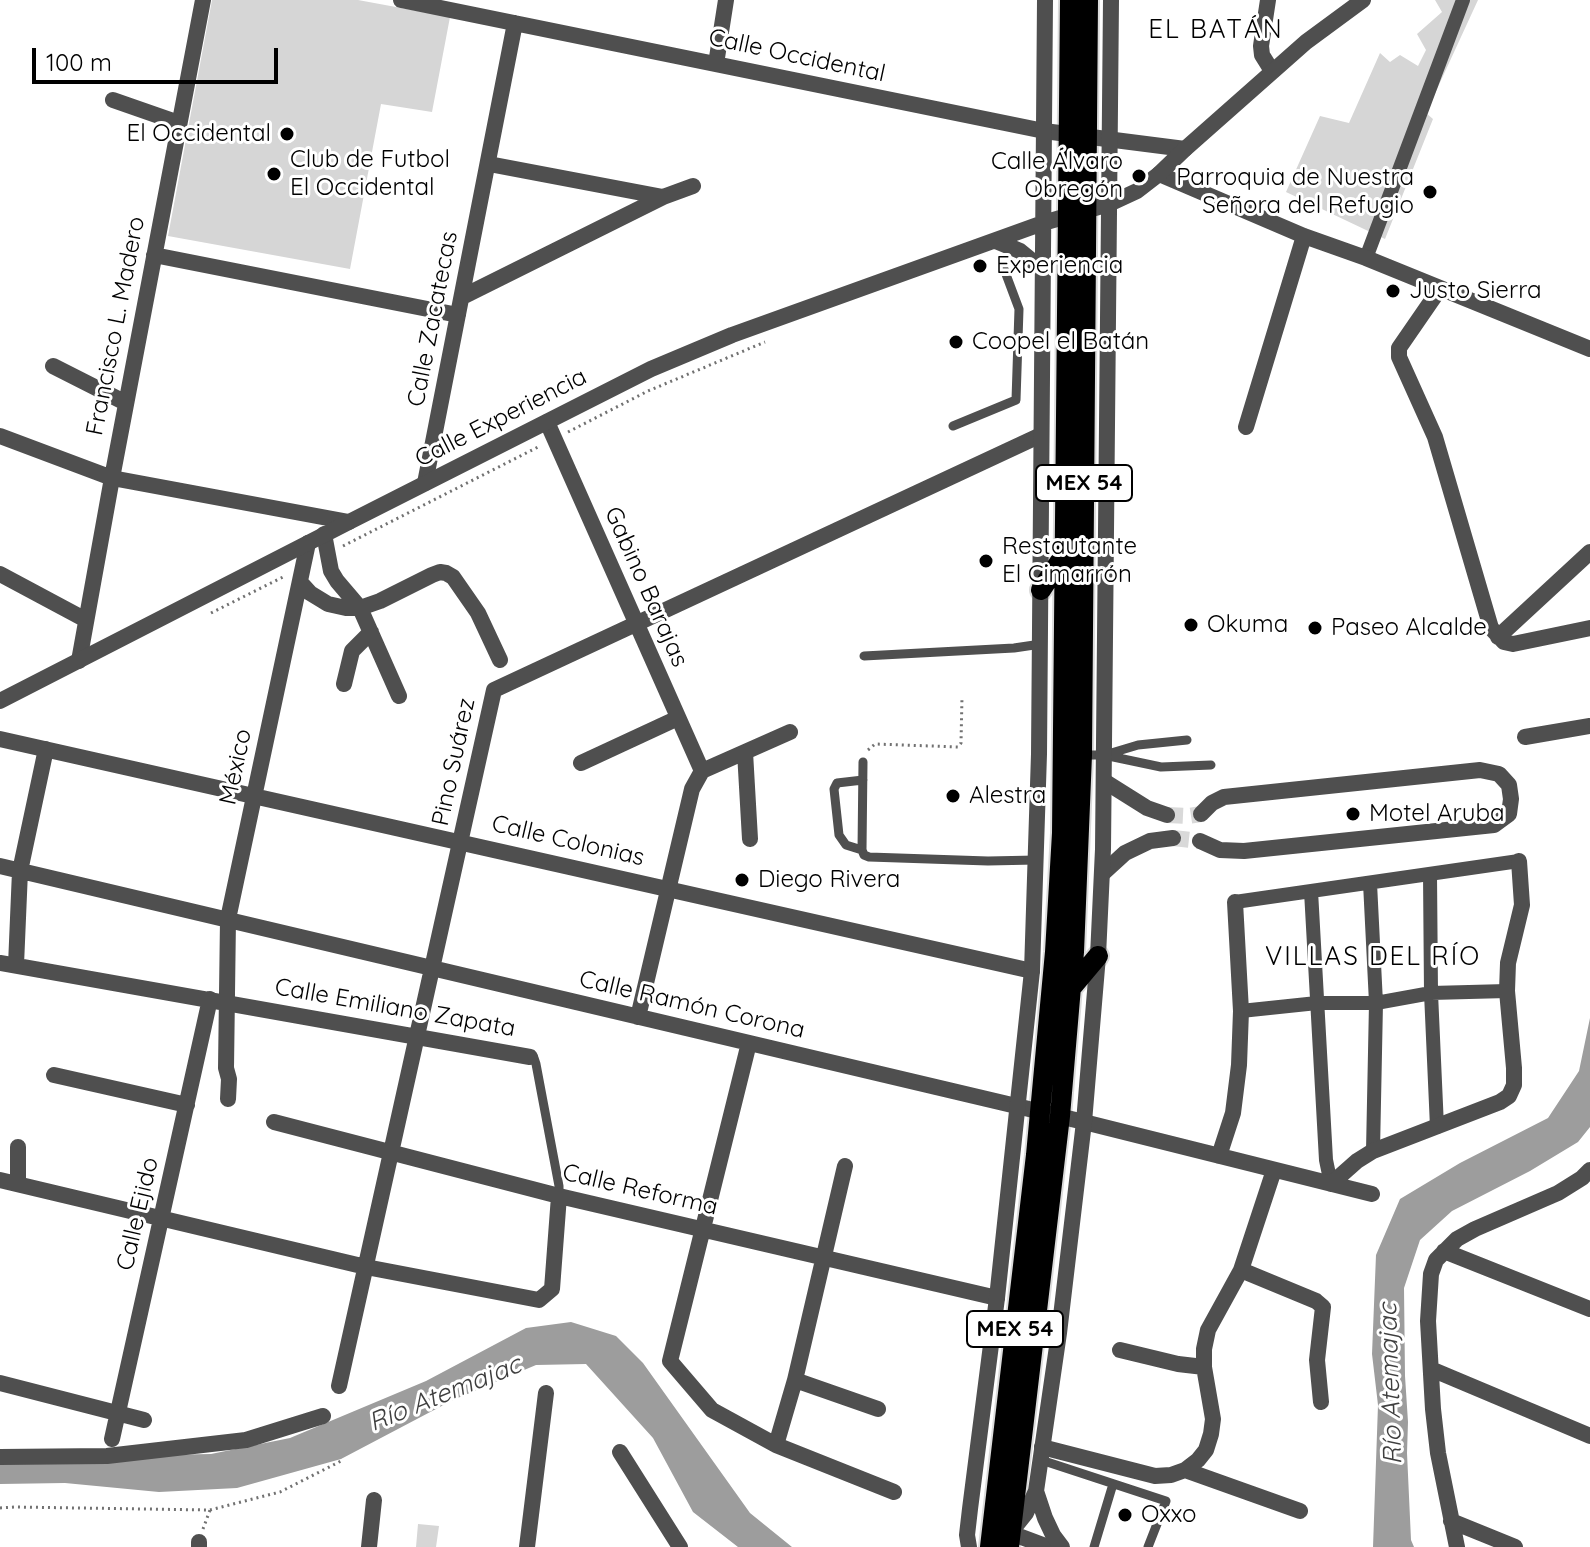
<!DOCTYPE html>
<meta charset="utf-8">
<style>
body{margin:0}
#map{position:relative;width:1590px;height:1547px;overflow:hidden;background:#fff;font-family:Quicksand,sans-serif}
canvas{display:block}
.scale{position:absolute;left:32px;top:48px;width:246px;height:36px;box-sizing:border-box;border:4px solid #000;border-top:0;padding-left:10px;font-size:24px;line-height:28px;white-space:nowrap;color:#000;-webkit-text-stroke:6px #fff;paint-order:stroke}
</style>
<div id="map">
<canvas width="1590" height="1547"></canvas>
<div class="scale">100 m</div>
</div>
<script>
const context = document.querySelector('canvas').getContext('2d');
context.lineJoin = 'round';
function paint(path, color) { context.fillStyle = color; context.fill(path, 'evenodd'); }
const poly = rows => new Path2D(rows.map(r => 'M' + r).join(''));
function trace(path, color, width, dash) { context.strokeStyle = color; context.lineWidth = width; context.lineCap = dash ? 'butt' : 'round'; context.setLineDash(dash || []); context.stroke(path); }
function drawText(font, color, halo, rows, align = 'center') {
  context.font = font + ' Quicksand,sans-serif'; context.lineWidth = 6; context.setLineDash([]); context.textBaseline = 'middle'; context.strokeStyle = halo; context.fillStyle = color; for (const [text, x, y, turn = 0] of rows) {
    context.save(); context.translate(x, y); context.rotate((+turn || 0) * Math.PI / 180); context.textAlign = isNaN(turn) ? turn : align; if (halo) context.strokeText(text, 0, 0); context.fillText(text, 0, 0); context.restore();
  }
}
paint(poly([
 [212,0,358,0,450,17,432,112,381,104,350,269,168,236],
 [1435,0,1478,0,1426,113,1433,119,1385,239,1286,192,1320,116,1349,123,1380,53,1390,62,1400,55,1418,66,1426,50,1417,34,1442,12],
 [418,1524,439,1526,436,1547,416,1547]
]), '#d6d6d6');
paint(poly([
 [1590,1018,1590,1127,1578,1142,1530,1171,1452,1211,1420,1240,1404,1288,1405,1376,1408,1422,1407,1453,1411,1540,1414,1547,1373,1547,1378,1405,1372,1354,1376,1255,1400,1199,1460,1163,1548,1118,1579,1071],
 [571,1322,616,1336,643,1363,750,1513,792,1547,738,1547,693,1512,653,1438,586,1364,536,1365,453,1400,341,1459,237,1488,159,1492,65,1483,0,1484,0,1458,211,1454,290,1438,426,1381,526,1328]
]), '#9d9d9d');
trace(poly([
 [1167,815,1188,816,1201,814],
 [1173,838,1200,841]
]), '#d9d9d9', 16, [16, 8]);
const primary = poly([
 [1041,590,1066,552],
 [1072,987,1098,956],
 [990,1547,1036,1155,1055,952,1062,833,1070,0],
 [1009,1547,1060,1116,1074,952,1082,755,1088,0]
]);
trace(primary, '#dbdbdb', 24);
trace(poly([
 [568,432,648,391,765,342],
 [343,546,540,446],
 [211,613,283,577],
 [868,750,875,744,958,747,961,743,962,697],
 [0,1508,15,1507,210,1510,280,1492,343,1460],
 [203,1529,210,1510]
]), '#717171', 3, [2, 4]);
trace(poly([
 [953,426,1016,400,1019,309,1004,269],
 [864,656,1014,648,1041,644],
 [1108,754,1138,745,1187,740],
 [1083,755,1104,755,1161,767,1211,765],
 [863,762,862,850,864,855,869,857,988,861,1036,860],
 [862,850,846,845,839,835,834,789,837,783,863,780],
 [530,1057,534,1058,536,1064,559,1186,559,1196],
 [1041,1460,1166,1501,1148,1547],
 [1094,1547,1113,1484]
]), '#4f4f4f', 9);
trace(poly([
 [1366,258,1463,0],
 [1430,874,1431,993,1437,1127],
 [1370,883,1376,1003,1373,1151],
 [1311,891,1326,1160,1331,1184],
 [1235,902,1519,861],
 [1241,1011,1317,1003,1376,1003,1431,993,1507,991]
]), '#4f4f4f', 14);
trace(poly([
 [401,0,1044,131,1185,149],
 [1268,0,1261,46,1262,55,1272,71],
 [716,64,726,0],
 [113,100,179,123],
 [489,164,663,197],
 [1159,174,1304,236,1366,258,1590,349],
 [154,255,458,315],
 [1439,290,1399,348,1399,357,1435,437,1491,628,1504,642,1513,644,1590,628],
 [462,297,663,197,693,186],
 [53,366,126,403],
 [547,422,702,771],
 [1246,427,1304,236],
 [0,436,112,478,349,522],
 [425,483,515,23],
 [324,534,331,571,337,581,360,608,399,696],
 [0,574,86,620],
 [300,582,310,593,328,604,346,608,360,608,380,601,432,575,440,572,446,573,453,577,478,613,500,660],
 [1498,637,1590,552],
 [79,661,112,478,203,0],
 [344,684,352,651,371,632],
 [1525,737,1590,726],
 [0,739,1032,971],
 [745,752,750,839],
 [581,763,678,718],
 [1104,781,1147,808,1167,815],
 [1200,841,1220,850,1244,851,1494,825,1509,814,1511,799,1509,785,1499,774,1480,770,1224,797,1212,803,1201,814],
 [0,866,1084,1122,1372,1194],
 [1102,874,1125,853,1150,841,1173,838],
 [0,963,530,1057],
 [16,965,20,871,46,749],
 [638,1017,692,789,702,771,790,732],
 [749,1043,670,1361,712,1410,776,1445,894,1492],
 [54,1075,187,1105],
 [228,1099,229,1079,226,1068,228,919,308,543],
 [274,1122,559,1196,997,1298],
 [1219,1156,1233,1113,1239,1065,1241,1011,1235,902],
 [0,1180,366,1267,539,1300,552,1289,559,1196],
 [18,1184,18,1147],
 [1331,1184,1357,1161,1373,1151,1500,1102,1509,1096,1514,1085,1514,1068,1507,991,1508,963,1522,905,1519,861],
 [1444,1251,1590,1309],
 [1241,1270,1316,1301,1323,1307,1317,1360,1321,1402],
 [1120,1350,1178,1364,1204,1367],
 [1431,1369,1590,1436],
 [795,1380,878,1409],
 [0,1383,144,1420],
 [339,1386,494,690,1041,435],
 [112,1439,210,999],
 [776,1445,795,1380,845,1166],
 [1042,1447,1155,1476,1171,1475,1185,1470,1198,1460,1206,1450,1211,1434,1213,1419,1204,1367,1204,1349,1208,1330,1241,1270,1274,1170],
 [620,1452,680,1547],
 [0,1457,107,1456,246,1440,323,1416],
 [1185,1470,1300,1511],
 [1451,1521,1515,1547],
 [1000,1529,1048,1547],
 [199,1547,199,1542],
 [369,1547,374,1500],
 [527,1547,546,1393],
 [1457,1547,1438,1453,1433,1409,1428,1321,1431,1274,1436,1260,1457,1239,1475,1229,1558,1193,1582,1178,1590,1170]
]), '#4f4f4f', 16);
trace(poly([
 [996,241,1020,251,1042,269],
 [0,701,349,522,651,369,732,335,1043,223,1109,204,1137,191,1159,174,1185,149,1306,42,1363,0],
 [1036,1491,1045,1518,1053,1535,1062,1547],
 [1010,1533,1026,1513,1036,1491,1059,1333,1084,1122,1098,956,1103,849,1111,0],
 [969,1547,967,1535,970,1509,997,1298,1032,971,1039,754,1045,0]
]), '#4f4f4f', 16);
trace(primary, '#000', 20);
for (const [x, y, r, color] of [
 [287,134,8,"#000"],
 [274,174,8,"#000"],
 [1139,176,8,"#000"],
 [1430,192,8,"#000"],
 [980,266,8,"#000"],
 [1393,291,8,"#000"],
 [956,342,8,"#000"],
 [986,561,8,"#000"],
 [1191,625,8,"#000"],
 [1315,628,8,"#000"],
 [953,796,8,"#000"],
 [1353,814,8,"#000"],
 [742,880,8,"#000"],
 [1125,1515,8,"#000"]
]) { const dot = new Path2D(); dot.arc(x, y, r, 0, 2 * Math.PI); context.fillStyle = color; context.fill(dot); trace(dot, '#fff', 3); }
for (const [x, y, w] of [
 [1084,483,96],
 [1015,1329,96]
]) { const box = new Path2D(); box.roundRect(x - w / 2, y - 18, w, 36, 6); context.fillStyle = '#fff'; context.fill(box); trace(box, '#000', 2); }
drawText('bold 22px', '#000', null, [
 ["MEX 54",1084,483],
 ["MEX 54",1015,1329]
]);
drawText('24px', '#000', '#fff', [
 ["Calle Occidental",797,56,12],
 ["Calle Zacatecas",433,319,-79],
 ["Francisco L. Madero",116,326,-79],
 ["Calle Experiencia",501,418,-27],
 ["Gabino Barajas",646,587,66],
 ["Pino Suárez",454,762,-78],
 ["México",236,767,-78],
 ["Calle Colonias",568,841,13],
 ["Calle Ramón Corona",692,1005,13],
 ["Calle Emiliano Zapata",395,1008,10],
 ["Calle Reforma",640,1190,13],
 ["Calle Ejido",138,1214,-77]
]);
drawText('24px', '#000', '#fff', [
 ["El Occidental",271,134,"right"],
 ["Club de Futbol",290,160],
 ["El Occidental",290,188],
 ["Calle Álvaro",1123,162,"right"],
 ["Obregón",1123,190,"right"],
 ["Parroquia de Nuestra",1414,178,"right"],
 ["Señora del Refugio",1414,206,"right"],
 ["Experiencia",996,266],
 ["Justo Sierra",1409,291],
 ["Coopel el Batán",972,342],
 ["Restautante",1002,547],
 ["El Cimarrón",1002,575],
 ["Okuma",1207,625],
 ["Paseo Alcalde",1331,628],
 ["Alestra",969,796],
 ["Motel Aruba",1369,814],
 ["Diego Rivera",758,880],
 ["Oxxo",1141,1515]
], 'left');
context.letterSpacing = '2px';
drawText('26px', '#000', '#fff', [
 ["EL BATÁN",1216,30],
 ["VILLAS DEL RÍO",1373,957]
]);
context.letterSpacing = '0px';
drawText('italic 26px', '#3e3e3e', '#fff', [
 ["Río Atemajac",1391,1384,-92],
 ["Río Atemajac",445,1394,-22]
]);
</script>
